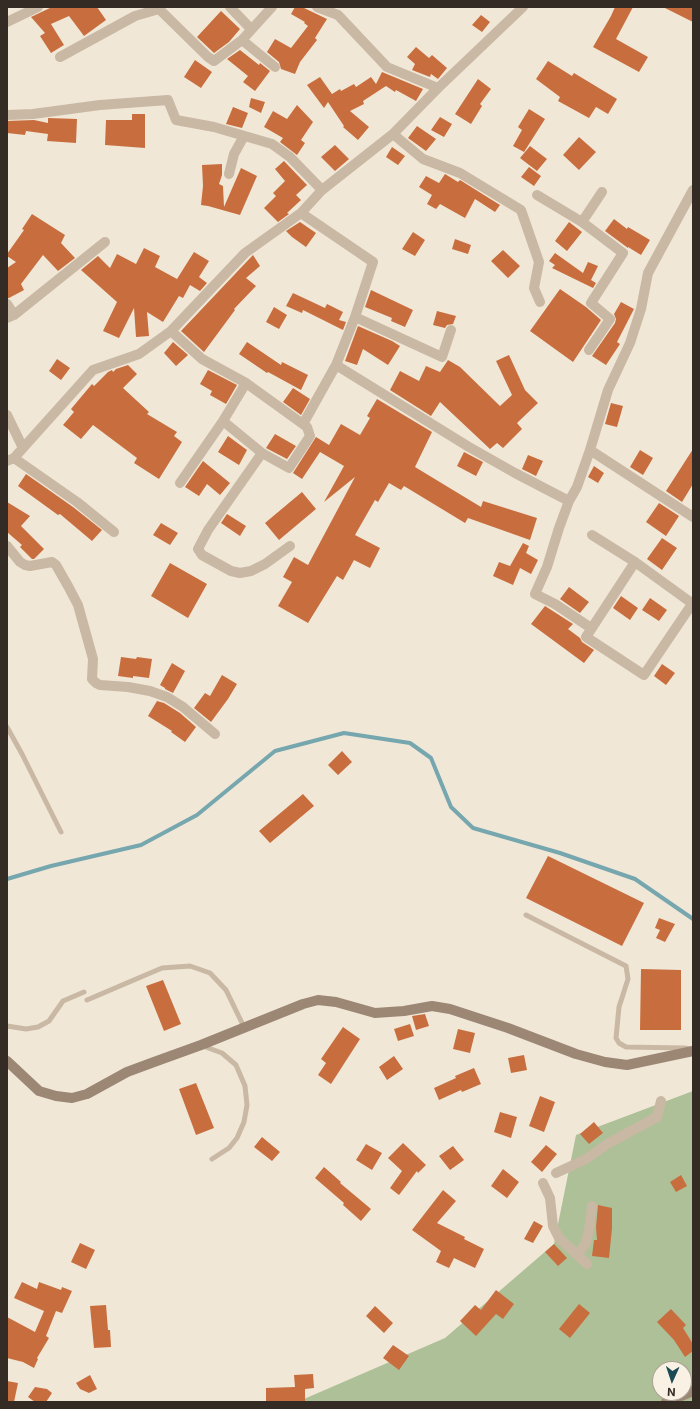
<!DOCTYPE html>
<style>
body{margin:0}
#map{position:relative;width:700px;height:1409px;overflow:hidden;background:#f1e7d7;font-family:Inter,sans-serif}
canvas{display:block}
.frame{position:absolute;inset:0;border:8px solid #342b25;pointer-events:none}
.north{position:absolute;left:652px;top:1361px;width:40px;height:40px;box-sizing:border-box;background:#f9f1e3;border:1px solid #aaa297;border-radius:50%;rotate:183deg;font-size:11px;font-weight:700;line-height:16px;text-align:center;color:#342b25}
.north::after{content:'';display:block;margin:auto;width:14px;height:18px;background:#1b4b55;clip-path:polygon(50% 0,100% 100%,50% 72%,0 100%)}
</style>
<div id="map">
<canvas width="700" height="1409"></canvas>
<div class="frame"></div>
<div class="north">N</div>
</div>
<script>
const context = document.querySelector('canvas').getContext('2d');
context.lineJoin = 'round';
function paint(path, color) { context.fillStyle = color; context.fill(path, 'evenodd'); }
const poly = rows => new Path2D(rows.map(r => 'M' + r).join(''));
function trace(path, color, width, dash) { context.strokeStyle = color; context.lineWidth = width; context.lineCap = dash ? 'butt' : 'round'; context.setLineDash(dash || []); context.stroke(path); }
paint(poly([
 [693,1091,693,1402,297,1402,445,1338,554,1244,576,1135],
 [660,1369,684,1369,684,1393,660,1393]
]), '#aec097');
trace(poly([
 [7,879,51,866,141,845,197,815,275,751,344,733,410,743,431,758,451,807,473,828,560,853,635,879,693,919]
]), '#76a6ae', 4);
paint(poly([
 [52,7,97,7,106,20,84,36,69,16,51,24,64,45,51,53,40,36,45,33,31,17],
 [295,7,302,7,327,19,315,38,317,40,300,62,295,74,281,69,279,62,267,52,275,39,291,48,308,26,304,23,305,22,291,14],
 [615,7,633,7,616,39,648,57,639,72,593,47,611,16],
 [663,7,693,7,693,22],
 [221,11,240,29,229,42,214,53,197,37],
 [481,15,490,22,482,32,472,25],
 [416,47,429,58,432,55,447,68,438,79,431,74,430,77,412,70,415,64,407,57],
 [240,50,259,65,260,63,270,71,255,91,243,82,248,76,227,59],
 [195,60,212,72,201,88,184,77],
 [548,61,572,76,574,73,617,99,608,114,596,107,589,118,558,101,560,97,536,79],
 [382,72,423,89,416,101,396,90,395,92,386,86,363,101,364,104,350,111,369,127,358,140,343,127,344,126,328,102,324,108,307,85,320,77,332,94,340,89,341,91,354,84,356,87,371,77,376,84],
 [478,79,491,89,480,104,482,106,471,124,455,114],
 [251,98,265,102,261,113,249,107],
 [297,105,313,122,301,140,305,143,297,155,280,142,283,138,264,127,273,111,287,119],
 [233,107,248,113,242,128,226,124],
 [529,109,545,119,524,152,513,146,522,130,518,127],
 [132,114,145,114,145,148,105,145,106,120,132,120],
 [440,117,452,124,444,137,431,130],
 [48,118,77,119,76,143,47,141,48,134,26,131,25,135,7,133,7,121,34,120,48,123],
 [417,126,436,139,426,151,408,138],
 [579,137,596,152,579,170,563,155],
 [335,145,349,159,335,171,321,157],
 [530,146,547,159,537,171,520,158],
 [392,147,405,156,398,165,386,157],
 [284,161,307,185,296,195,301,200,287,213,289,214,278,222,264,208,276,196,273,193,285,181,275,169],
 [222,164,222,175,219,184,223,186,224,207,241,168,257,176,240,215,208,206,201,205,203,186,202,165],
 [529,167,541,176,534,186,521,177],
 [445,174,458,182,460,180,500,205,495,212,475,199,465,218,440,204,436,209,427,204,432,195,419,187,426,176,439,183],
 [32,214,65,235,61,243,75,258,58,271,43,255,21,284,24,290,9,298,7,298,7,268,16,262,7,256,7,254,24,230,22,229],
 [614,219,627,229,628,227,650,240,641,255,628,247,628,248,605,231],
 [300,222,316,233,306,247,292,237,286,231],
 [569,222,582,232,567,251,555,241],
 [413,232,425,240,415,256,402,249],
 [455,239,471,245,468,254,452,249],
 [144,248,160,256,155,267,177,279,194,252,209,261,199,277,207,283,200,291,190,285,183,298,179,296,163,322,147,312,149,336,136,337,134,308,119,338,103,331,117,302,81,270,98,256,110,268,117,254,136,264],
 [503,250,520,266,508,278,491,261],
 [555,253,583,273,588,262,598,266,591,280,596,283,593,288,552,268,555,265,549,261],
 [253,255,260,266,246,278,256,286,234,309,235,310,204,352,181,331],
 [560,289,586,307,601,320,573,362,530,331],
 [371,290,413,310,405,327,391,321,392,318,365,307],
 [293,293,325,308,327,304,343,312,339,320,346,322,343,330,303,310,302,313,286,306],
 [621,302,634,309,617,342,620,344,606,365,592,356,615,323,616,319,614,314],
 [274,307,287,315,279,329,266,322],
 [437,311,456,316,453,324,447,325,445,328,433,325],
 [358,326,392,341,400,346,388,365,363,349,357,365,345,361],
 [173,342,188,355,176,366,164,353],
 [247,342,281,365,282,362,308,375,301,390,268,372,267,373,239,354],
 [509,355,525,390,538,403,517,423,522,429,503,448,497,443,490,449,440,402,431,416,390,390,400,371,419,381,426,366,440,372,448,360,460,367,500,406,512,395,496,361],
 [57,359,70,368,61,380,49,371],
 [128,365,137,374,123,388,149,412,147,414,177,432,174,436,182,442,159,479,134,463,137,458,93,425,81,439,63,425,74,412,71,409,92,384,94,386,108,372,112,370,113,372,116,369],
 [208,370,237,385,226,404,210,395,212,391,200,384],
 [293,388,310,399,301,415,283,402],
 [377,399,432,432,415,467,481,507,483,501,537,518,530,540,468,518,465,523,404,486,401,490,389,483,378,502,375,500,355,535,380,548,370,568,354,560,343,580,337,576,308,623,278,606,292,582,283,577,294,557,308,565,355,477,324,502,344,466,320,452,302,479,293,473,316,437,329,445,341,424,360,435,370,418,367,416],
 [611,403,623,406,617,427,605,424],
 [275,434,296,446,287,459,266,448],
 [228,436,247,450,239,465,218,452],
 [693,449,693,484,682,502,666,491],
 [640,450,653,458,643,475,630,467],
 [464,452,483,462,476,476,457,466],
 [528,455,543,461,536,476,522,469],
 [203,461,230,483,220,495,207,484,199,496,185,487],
 [594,466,604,473,598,483,588,477],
 [26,474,73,507,102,530,92,541,60,514,58,515,18,486],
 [302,492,316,509,279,540,265,523],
 [7,502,30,516,21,526,44,549,34,559,32,559,20,547,22,545,7,532],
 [659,503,679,516,666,536,646,522],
 [227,514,246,526,240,536,221,523],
 [161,523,178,533,170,545,153,535],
 [662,538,677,548,662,570,647,559],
 [523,543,529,546,526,553,538,560,531,574,520,568,513,585,493,576,499,562,510,566],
 [170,563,207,584,188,618,151,596],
 [569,587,589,602,580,613,560,599],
 [621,596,638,608,630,620,613,608],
 [650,598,667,610,659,621,642,610],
 [545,606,573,624,568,629,580,638,582,642,594,650,584,663,531,624],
 [121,657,136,659,137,657,152,659,149,678,133,676,133,678,118,676],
 [172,663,185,671,173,693,165,689,165,688,160,685],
 [662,664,675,673,666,685,654,676],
 [222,675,237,684,228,699,211,722,194,708,205,693,210,696],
 [157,701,164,703,180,713,196,727,185,742,171,732,172,731,148,716],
 [342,751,352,762,338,775,328,765],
 [303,794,314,806,270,843,259,831],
 [548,856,644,903,622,946,526,898],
 [659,918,675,924,665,942,656,938,660,930,655,928],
 [641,969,681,970,681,1030,640,1030],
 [163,980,181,1024,164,1031,146,986],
 [425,1014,429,1026,416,1030,412,1016],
 [410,1024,414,1036,398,1041,394,1029],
 [343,1027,360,1039,331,1084,318,1075,326,1063,321,1059],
 [458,1029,475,1033,470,1053,453,1049],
 [524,1055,527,1070,511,1073,508,1058],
 [394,1056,403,1069,387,1080,379,1067],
 [474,1068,481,1084,462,1092,461,1090,439,1100,434,1088,456,1078,455,1076],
 [196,1083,214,1128,196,1135,179,1089],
 [540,1096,555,1102,544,1132,529,1126],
 [500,1112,517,1117,511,1138,494,1132],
 [594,1122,603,1133,589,1144,580,1134],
 [262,1137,280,1152,272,1161,254,1147],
 [403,1143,426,1165,418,1173,417,1171,399,1195,390,1188,402,1171,388,1158],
 [366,1144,382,1153,372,1170,356,1160],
 [546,1145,557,1154,542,1172,531,1162],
 [453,1146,464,1160,450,1170,439,1156],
 [324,1167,341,1182,340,1183,371,1209,361,1221,343,1205,344,1203,315,1178],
 [503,1169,519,1182,507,1198,491,1186],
 [681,1175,687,1186,676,1192,670,1182],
 [443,1190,456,1201,437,1223,465,1237,464,1239,484,1249,475,1268,454,1258,449,1268,436,1262,441,1251,412,1230],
 [598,1205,612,1208,612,1228,609,1258,592,1256,594,1240,597,1240,596,1227],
 [534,1221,543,1226,533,1243,524,1239],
 [80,1243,95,1250,86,1269,71,1262],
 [554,1244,567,1258,558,1266,545,1252],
 [22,1282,37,1289,39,1282,61,1290,62,1287,72,1291,62,1313,56,1311,46,1336,49,1338,37,1358,38,1359,34,1368,23,1362,7,1358,7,1317,35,1332,44,1311,14,1298],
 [496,1290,514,1304,503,1319,496,1314,476,1336,460,1321,475,1305,481,1310],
 [579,1304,590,1313,570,1338,559,1329],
 [106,1305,108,1330,110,1330,111,1347,94,1348,90,1306],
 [375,1306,393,1323,384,1333,366,1316],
 [671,1309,686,1325,683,1328,693,1344,693,1351,685,1357,674,1340,657,1322],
 [393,1345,409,1356,399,1370,383,1358],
 [313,1374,314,1388,305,1389,305,1402,266,1402,266,1388,295,1387,294,1375],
 [90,1375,97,1389,89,1393,80,1389,76,1383],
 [7,1381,18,1383,14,1402,7,1402],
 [35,1387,47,1389,52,1393,46,1402,35,1402,28,1397]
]), '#c86e3e');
trace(poly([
 [7,727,22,754,61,832],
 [526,915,626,966,628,979,619,1007,616,1038,619,1043,626,1047,685,1048,690,1049],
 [87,1000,162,968,190,966,210,973,226,990,244,1027],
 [7,1026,26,1029,38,1027,49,1021,63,1001,84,992],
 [203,1046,222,1053,236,1065,245,1086,247,1105,244,1122,237,1138,229,1148,212,1159]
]), '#c9b8a3', 5);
trace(poly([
 [157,7,208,57,214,61,242,40,272,7],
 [230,7,251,29],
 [317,7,338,15,387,67,438,88],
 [7,22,38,7],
 [242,40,275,67],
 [60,57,135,16,159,9],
 [7,115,33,114,100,105,168,100,176,120,214,127,272,144,290,157,322,190],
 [393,134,423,159,460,173,521,210,539,262,534,288,540,302],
 [229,174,234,154,244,136],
 [537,195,582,222,623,253,591,303,610,319,589,350],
 [301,213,373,262,355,317,336,365,469,447,515,473,569,501],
 [582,222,602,192],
 [7,304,14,315],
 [355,317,442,357,451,330],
 [7,318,14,315,105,242],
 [171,331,202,359,246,383,307,427,310,436,289,468,262,453,223,421,180,483],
 [7,415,23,448],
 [223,421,246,383],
 [303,424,336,365],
 [590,450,693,517],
 [262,453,208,530,198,549,202,555,231,571,240,573,251,571,265,564,290,546],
 [14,458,77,502,114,532],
 [7,461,14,458,23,448,93,370,139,354,171,331,245,253,301,213,322,190,393,134,438,88,523,7],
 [592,535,635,562,693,604],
 [7,546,20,562,25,565,30,566,52,562,56,565,68,586,78,605,93,659,92,679,96,683,100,685,128,687,150,691,167,697,183,707,215,734],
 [635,562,586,637,644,675,692,604],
 [591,628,555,604,535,594,547,567,559,528,569,501,577,487,590,450,608,390,630,343,641,309,648,273,693,190],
 [556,1173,586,1159,609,1143,657,1117,661,1101],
 [543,1183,550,1198,553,1226,559,1238,587,1264],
 [577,1255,586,1243,589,1230,592,1206]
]), '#c9b8a3', 10);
trace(poly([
 [7,1061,39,1091,56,1096,72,1098,87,1094,127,1072,154,1062,201,1045,303,1004,318,1000,336,1002,375,1013,404,1011,432,1006,450,1009,508,1028,576,1054,605,1062,627,1065,693,1051],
 [666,1402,693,1391]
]), '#9c8775', 10);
</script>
